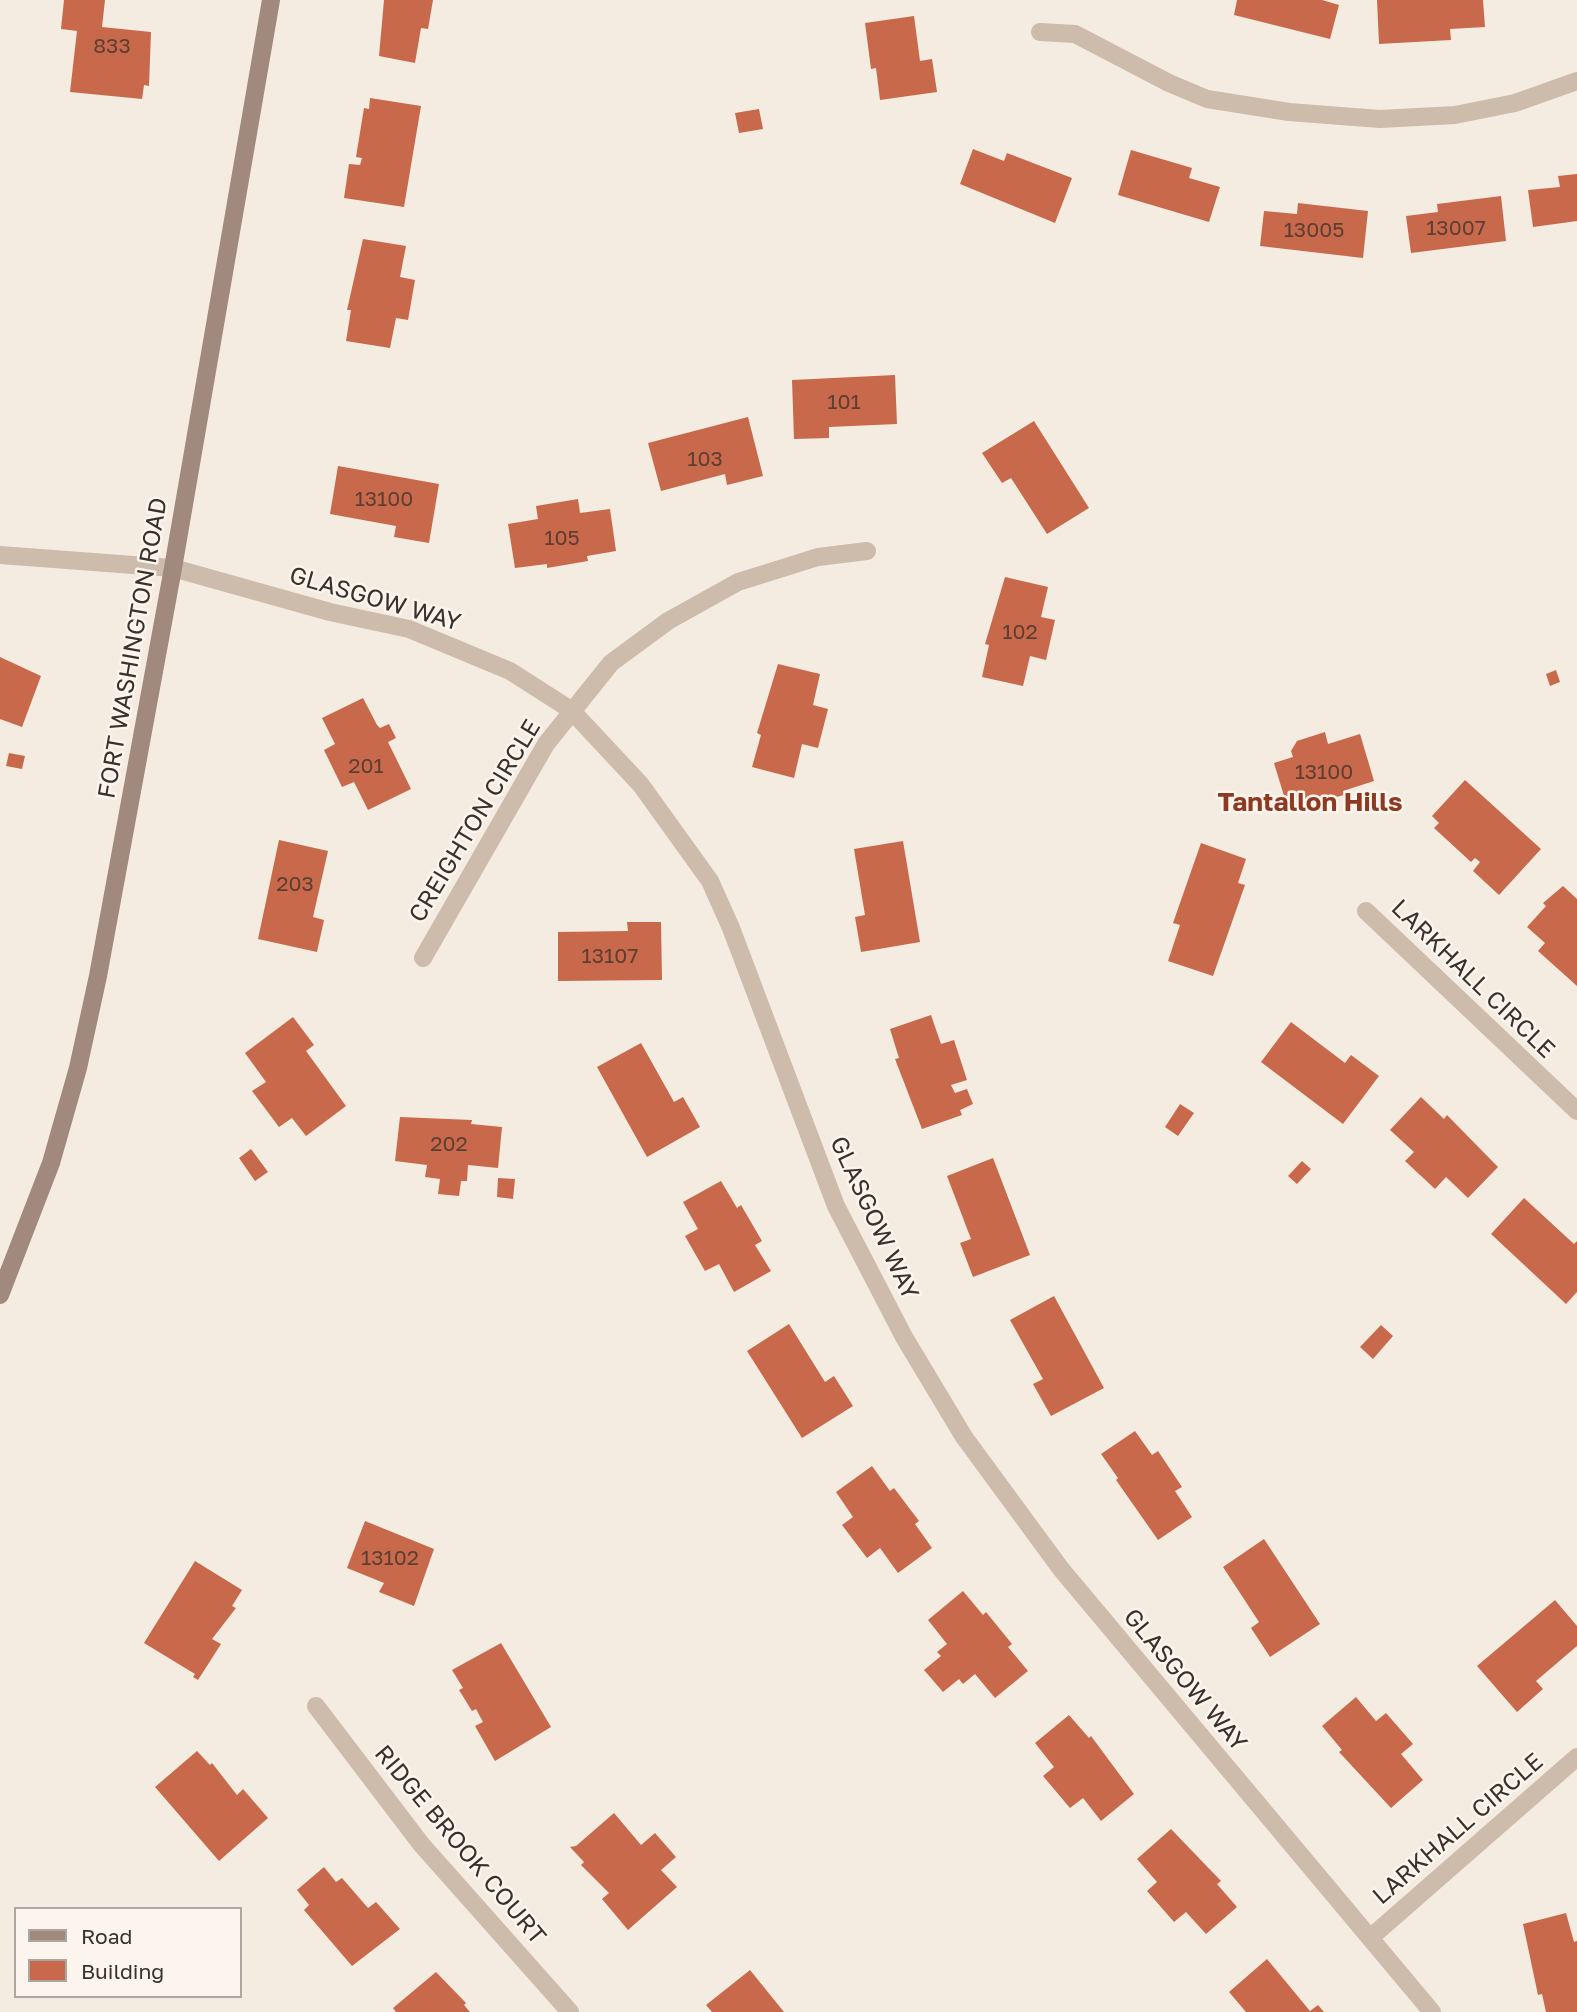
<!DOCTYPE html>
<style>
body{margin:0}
#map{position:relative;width:1577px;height:2012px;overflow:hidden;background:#f4ebe1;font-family:"Golos Text",sans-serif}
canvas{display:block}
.legend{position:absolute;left:14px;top:1907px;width:228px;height:91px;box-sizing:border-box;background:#fbf5ee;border:2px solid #aea6a0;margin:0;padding:9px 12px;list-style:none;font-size:21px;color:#3b302b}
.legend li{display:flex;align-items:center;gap:14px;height:35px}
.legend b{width:35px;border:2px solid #aea6a0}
</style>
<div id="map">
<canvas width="1577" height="2012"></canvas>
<ul class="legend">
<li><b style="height:9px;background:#a18a7d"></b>Road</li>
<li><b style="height:19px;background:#c8694b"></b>Building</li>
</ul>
</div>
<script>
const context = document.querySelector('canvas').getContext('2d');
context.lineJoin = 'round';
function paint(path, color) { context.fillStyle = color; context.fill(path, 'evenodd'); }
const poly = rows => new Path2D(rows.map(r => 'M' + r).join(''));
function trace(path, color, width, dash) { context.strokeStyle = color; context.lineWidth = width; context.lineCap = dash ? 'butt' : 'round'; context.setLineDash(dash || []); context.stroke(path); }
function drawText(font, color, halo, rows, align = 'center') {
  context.font = font + ' "Golos Text",sans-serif'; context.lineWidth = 5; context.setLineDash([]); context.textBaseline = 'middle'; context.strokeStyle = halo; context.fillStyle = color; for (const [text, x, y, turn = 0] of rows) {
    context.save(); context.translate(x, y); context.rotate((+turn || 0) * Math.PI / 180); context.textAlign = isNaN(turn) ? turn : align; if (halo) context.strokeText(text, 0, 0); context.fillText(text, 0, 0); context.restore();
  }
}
paint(poly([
 [64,0,105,0,102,27,151,32,149,86,144,85,142,99,70,92,77,31,61,29],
 [384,0,433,0,428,29,421,28,415,63,379,56],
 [1237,0,1322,0,1339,5,1330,39,1234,15],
 [1377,0,1483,0,1485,27,1450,29,1451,40,1379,44],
 [914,16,920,61,932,59,937,92,880,100,876,68,871,69,865,23],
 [370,98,421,106,404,207,344,198,349,164,360,165,362,158,356,157,364,108,369,109],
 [759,109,763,129,739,133,735,113],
 [973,149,1004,161,1007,153,1072,178,1055,223,960,184],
 [1131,150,1192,168,1189,178,1220,187,1209,222,1118,195],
 [1577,174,1577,221,1533,227,1528,190,1560,187,1558,176],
 [1501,196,1506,241,1411,253,1406,216,1438,212,1437,204],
 [1298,203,1368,211,1363,258,1260,246,1264,211,1297,214],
 [363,239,406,246,400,277,415,280,408,320,396,318,390,348,346,341,351,310,347,310],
 [895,375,897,424,829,427,829,438,794,439,792,380],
 [748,417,763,476,727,485,725,474,661,491,648,443],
 [1034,421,1089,508,1047,534,1011,478,1002,483,982,453],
 [338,466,439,484,429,543,394,537,396,526,330,514],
 [578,499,580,513,610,509,616,551,587,556,588,561,547,568,547,564,515,568,508,524,538,519,536,506],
 [1005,577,1048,587,1041,617,1055,620,1046,660,1030,656,1023,686,982,677,989,645,985,644],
 [0,657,41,676,22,727,0,719],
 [778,664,820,674,813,705,828,709,818,748,802,744,794,778,752,767,761,735,757,733],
 [1556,670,1560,682,1550,686,1546,674],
 [363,698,377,725,380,728,389,724,396,738,388,742,411,789,368,810,354,782,342,787,324,750,335,744,322,718],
 [1325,732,1328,744,1360,734,1374,781,1343,791,1344,795,1288,809,1274,763,1293,757,1291,751,1297,741],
 [9,753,25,756,22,769,6,766],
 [1465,780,1541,849,1499,895,1473,871,1480,862,1475,858,1471,862,1434,828,1439,823,1432,816],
 [279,840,328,851,313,917,324,920,317,952,258,939],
 [903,841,920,942,861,952,855,917,865,915,854,849],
 [1201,843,1246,859,1238,883,1245,885,1213,976,1168,961,1180,925,1173,923],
 [1563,886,1577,899,1577,986,1538,951,1545,943,1527,927,1546,906,1543,903],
 [627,922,661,922,662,980,558,981,558,932,628,931],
 [931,1015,941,1044,954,1040,967,1080,951,1085,955,1093,967,1089,973,1104,960,1110,962,1115,922,1129,895,1059,899,1058,890,1029],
 [293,1017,314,1045,306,1051,346,1106,306,1136,292,1118,279,1127,252,1091,266,1082,245,1053],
 [1291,1022,1345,1063,1351,1055,1379,1076,1343,1124,1261,1062],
 [641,1043,674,1102,683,1097,700,1127,647,1157,597,1067],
 [1421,1097,1444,1119,1447,1115,1498,1167,1468,1198,1446,1177,1435,1189,1405,1161,1414,1152,1390,1130],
 [1180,1104,1194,1113,1178,1136,1165,1127],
 [400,1117,472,1120,471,1124,502,1127,498,1168,468,1165,467,1181,461,1181,459,1196,438,1194,440,1179,425,1177,427,1165,395,1161],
 [251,1149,268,1172,255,1181,239,1158],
 [993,1158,1030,1255,973,1277,960,1243,971,1239,947,1176],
 [1302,1161,1311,1169,1297,1184,1288,1176],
 [498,1178,515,1179,513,1199,497,1197],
 [721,1181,737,1208,741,1205,762,1241,755,1245,771,1271,734,1292,719,1264,705,1271,685,1236,698,1229,683,1202],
 [1524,1198,1574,1244,1577,1241,1577,1292,1566,1304,1491,1234],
 [1054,1296,1104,1388,1051,1416,1033,1384,1043,1379,1010,1320],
 [789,1324,825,1382,834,1376,853,1406,802,1438,747,1351],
 [1381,1325,1393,1336,1373,1359,1360,1347],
 [1135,1431,1152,1455,1158,1451,1182,1487,1175,1491,1192,1517,1158,1540,1116,1480,1118,1478,1101,1454],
 [872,1466,890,1491,894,1488,919,1521,915,1524,932,1548,898,1573,880,1548,867,1558,842,1525,853,1517,836,1492],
 [365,1521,434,1549,414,1606,379,1592,384,1583,347,1568],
 [1264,1539,1320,1624,1270,1657,1251,1628,1259,1622,1223,1567],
 [195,1561,242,1590,232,1606,236,1608,212,1639,221,1644,198,1680,193,1677,195,1674,144,1643],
 [963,1591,983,1615,986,1612,1012,1644,1008,1647,1028,1671,995,1698,975,1674,963,1684,959,1679,943,1692,924,1670,941,1656,937,1652,947,1644,928,1620],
 [1555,1600,1577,1626,1577,1646,1536,1681,1543,1689,1517,1712,1477,1666],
 [501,1643,551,1727,495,1761,475,1726,483,1722,476,1709,472,1711,459,1690,463,1688,452,1670],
 [1356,1697,1376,1721,1386,1713,1413,1744,1401,1754,1423,1780,1391,1808,1339,1752,1342,1750,1322,1726],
 [1069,1715,1089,1738,1091,1736,1134,1794,1101,1821,1083,1798,1070,1808,1043,1776,1054,1767,1035,1743],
 [197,1751,210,1765,212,1763,237,1795,243,1789,268,1818,219,1861,155,1787],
 [614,1813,641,1845,655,1833,676,1857,661,1870,677,1887,628,1930,602,1899,609,1893,581,1865,584,1862,570,1847,576,1846],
 [1171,1829,1221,1881,1217,1884,1237,1907,1206,1934,1186,1912,1174,1922,1147,1891,1157,1882,1137,1859],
 [324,1867,336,1882,342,1878,368,1908,376,1902,400,1929,352,1966,304,1910,309,1905,297,1890],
 [1566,1913,1574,1942,1577,1941,1577,2012,1546,2012,1542,1994,1538,1995,1523,1924],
 [1267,1959,1310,2011,1318,2005,1324,2012,1246,2012,1229,1992],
 [750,1970,784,2012,712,2012,706,2005],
 [436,1972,466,2003,464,2005,470,2012,396,2012,393,2008]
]), '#c8694b');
trace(poly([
 [1040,32,1075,34,1169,83,1207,99,1289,112,1380,119,1455,115,1515,103,1577,81],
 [0,555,173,568,330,612,409,629,510,671,571,710,641,785,710,881,731,928,836,1206,904,1337,964,1437,1061,1569,1432,2012],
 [1366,911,1577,1111],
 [423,958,546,744,611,663,668,621,738,582,818,557,867,551],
 [316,1706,421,1844,570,2012],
 [1370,1938,1577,1757]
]), '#cdbbac', 18);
trace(poly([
 [0,1295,51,1163,78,1068,98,976,173,568,271,0]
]), '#a18a7d', 18);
drawText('21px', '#5e3e33', null, [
 ["833",112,46],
 ["13007",1456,228],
 ["13005",1314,230],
 ["101",844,402],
 ["103",705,459],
 ["13100",384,499],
 ["105",562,538],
 ["102",1020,632],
 ["201",366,766],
 ["13100",1324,772],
 ["203",295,884],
 ["13107",610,956],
 ["202",449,1144],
 ["13102",390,1558]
]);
drawText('24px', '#3b302b', '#fbf5ee', [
 ["GLASGOW WAY",375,599,16],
 ["FORT WASHINGTON ROAD",133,648,-80],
 ["CREIGHTON CIRCLE",475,821,-59],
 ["LARKHALL CIRCLE",1473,979,44],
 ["GLASGOW WAY",874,1218,65],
 ["GLASGOW WAY",1185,1680,50],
 ["LARKHALL CIRCLE",1458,1829,-41],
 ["RIDGE BROOK COURT",460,1845,50]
]);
drawText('bold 26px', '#8c3b22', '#fbf5ee', [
 ["Tantallon Hills",1310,803]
]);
</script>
